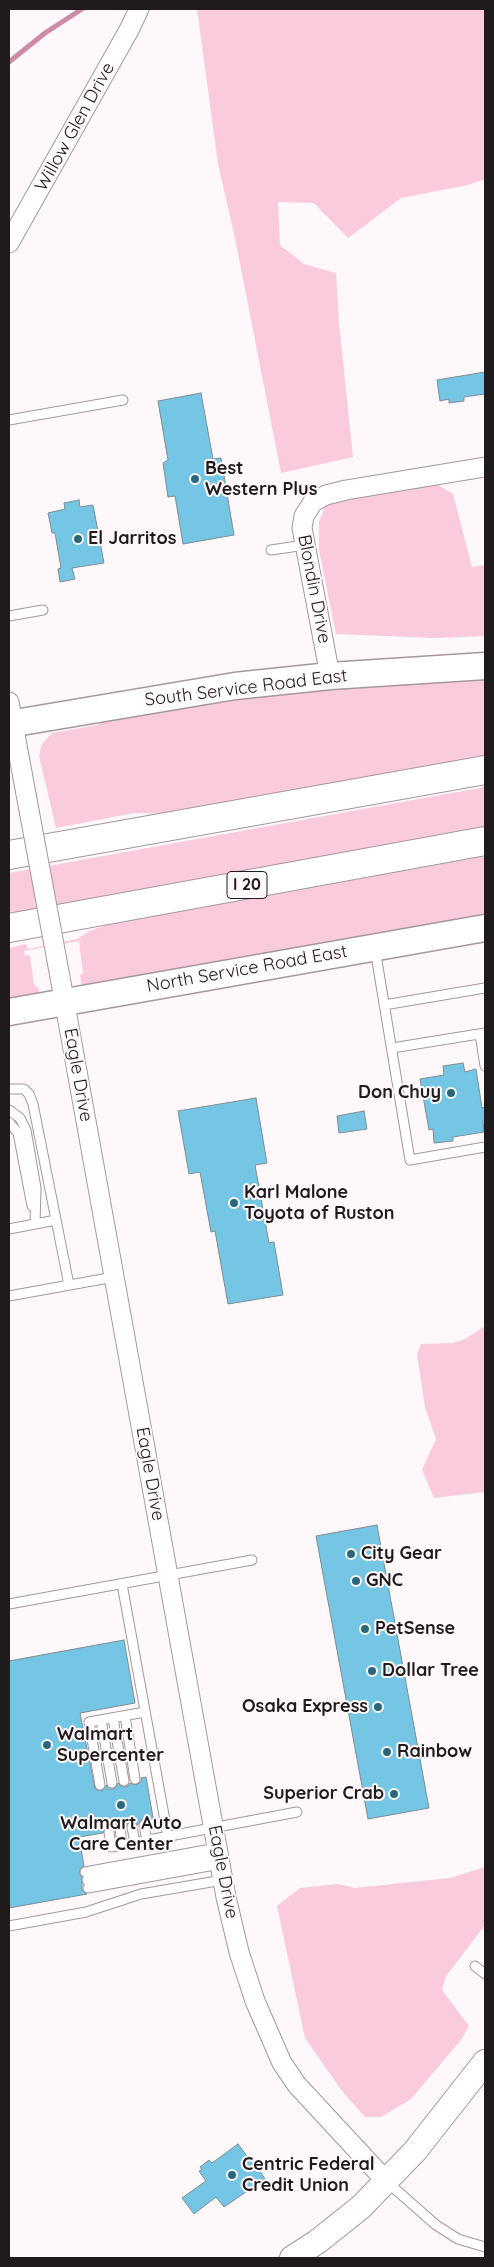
<!DOCTYPE html>
<style>
body{margin:0}
#map{position:relative;width:494px;height:2267px;overflow:hidden;background:#fef8fa;font-family:Quicksand,sans-serif}
canvas{display:block}
.frame{position:absolute;inset:0;border:10px solid #1f1a1c;pointer-events:none}
</style>
<div id="map">
<canvas width="494" height="2267"></canvas>
<div class="frame"></div>
</div>
<script>
const context = document.querySelector('canvas').getContext('2d');
context.lineJoin = 'round';
function paint(path, color) { context.fillStyle = color; context.fill(path, 'evenodd'); }
const poly = rows => new Path2D(rows.map(r => 'M' + r).join(''));
function trace(path, color, width, dash) { context.strokeStyle = color; context.lineWidth = width; context.lineCap = dash ? 'butt' : 'round'; context.setLineDash(dash || []); context.stroke(path); }
function drawText(font, color, halo, rows, align = 'center') {
  context.font = font + ' Quicksand,sans-serif'; context.lineWidth = 4; context.setLineDash([]); context.textBaseline = 'middle'; context.strokeStyle = halo; context.fillStyle = color; for (const [text, x, y, turn = 0] of rows) {
    context.save(); context.translate(x, y); context.rotate((+turn || 0) * Math.PI / 180); context.textAlign = isNaN(turn) ? turn : align; if (halo) context.strokeText(text, 0, 0); context.fillText(text, 0, 0); context.restore();
  }
}
paint(poly([
 [197,9,485,9,485,179,468,185,401,198,348,238,314,203,278,202,280,245,304,264,336,273,339,323,353,457,281,473,235,238,218,164],
 [433,482,453,494,472,567,485,565,485,636,435,638,336,634,319,550,319,522,327,502],
 [485,677,485,760,163,814,134,813,56,828,39,756,42,744,52,733,98,725,103,720,184,706,340,687],
 [485,787,485,828,9,914,9,873],
 [485,856,485,915,87,988,83,987,81,982,80,975,83,974,79,941,24,951,25,956,30,955,34,985,39,988,39,994,9,1001,9,948,26,944,28,949,77,939,90,931,106,925],
 [485,1326,485,1492,434,1498,422,1470,436,1439,425,1407,417,1354,421,1344,453,1343,465,1339],
 [485,1867,485,1925,446,1976,442,1990,469,2026,461,2040,411,2099,381,2117,365,2117,342,2091,305,2038,277,1906,300,1888,339,1884,354,1888,450,1878]
]), '#facbdd');
trace(poly([
 [9,62,45,33,82,9]
]), '#cf8ba6', 5);
const building = poly([
 [485,372,485,394,464,397,464,401,449,403,449,399,440,401,437,380,485,372],
 [201,393,213,459,221,458,234,535,183,544,175,496,168,497,163,463,168,460,158,401,201,393],
 [79,500,80,507,93,505,104,563,72,568,75,579,60,582,58,569,61,568,55,533,52,533,48,513,65,509,64,503,79,500],
 [463,1063,465,1072,476,1069,482,1108,485,1107,485,1121,483,1121,484,1132,453,1137,453,1141,434,1143,433,1129,429,1130,420,1079,444,1075,443,1066,463,1063],
 [256,1098,267,1163,255,1165,269,1243,274,1242,283,1295,228,1304,215,1231,211,1232,200,1172,189,1174,178,1111,256,1098],
 [364,1111,367,1129,339,1133,337,1116,364,1111],
 [377,1525,429,1808,368,1819,316,1536,377,1525],
 [124,1640,135,1703,80,1713,95,1789,102,1791,106,1785,109,1789,114,1789,118,1783,122,1787,128,1786,130,1783,136,1785,141,1782,141,1778,146,1777,154,1823,150,1824,148,1821,143,1819,140,1821,138,1825,131,1821,128,1823,126,1828,122,1824,116,1825,114,1828,108,1826,103,1833,79,1837,84,1866,81,1868,79,1873,82,1877,82,1890,87,1894,9,1908,9,1661,124,1640],
 [238,2144,252,2163,254,2162,265,2179,224,2207,216,2197,194,2214,182,2198,206,2181,199,2171,202,2170,200,2167,209,2160,212,2163,238,2144]
]);
paint(building, '#75c6e4');
trace(building, '#7f8c92', 1);
const service = poly([
 [9,420,123,400],
 [271,550,305,545],
 [9,616,43,610],
 [375,949,410,1160,485,1147],
 [384,1005,485,988],
 [480,1034,485,1066],
 [392,1048,485,1033],
 [9,1089,24,1089,29,1094,33,1104,69,1285],
 [9,1110,20,1118,26,1130,36,1188,35,1224],
 [9,1122,18,1133,32,1206],
 [9,1229,56,1220],
 [9,1296,114,1277],
 [122,1584,168,1837],
 [9,1604,252,1560],
 [125,1716,135,1779],
 [113,1718,124,1781],
 [101,1720,112,1783],
 [100,1785,89,1722,145,1712],
 [144,1825,147,1841],
 [132,1827,135,1843],
 [120,1830,123,1845],
 [109,1832,111,1847,297,1812],
 [85,1872,217,1848],
 [87,1880,219,1855],
 [88,1888,220,1864],
 [9,1926,86,1912,141,1894,223,1880],
 [475,1966,485,1974],
 [386,2181,436,2225,458,2239,485,2247]
]);
const minor = poly([
 [9,243,129,30,139,9],
 [330,676,302,528,304,516,313,502,326,495,346,490,485,467],
 [9,702,26,794],
 [60,977,226,1897,239,1952,255,2001,282,2063,297,2085,386,2181]
]);
const tertiary = poly([
 [292,2258,317,2242,361,2207,415,2151,485,2062]
]);
const secondary = poly([
 [9,724,235,686,330,676,485,666],
 [9,1012,485,928]
]);
const motorway = poly([
 [9,855,485,770],
 [9,928,485,841]
]);
trace(service, '#a5979c', 11);
trace(minor, '#a5979c', 21);
trace(tertiary, '#a5979c', 26);
trace(secondary, '#a5979c', 29);
trace(motorway, '#a5979c', 30);
trace(service, '#fff', 9);
trace(minor, '#fff', 19);
trace(tertiary, '#fff', 24);
trace(secondary, '#fff', 26);
trace(motorway, '#fff', 28);
const minorBridge = poly([
 [26,794,60,977]
]);
trace(minorBridge, '#a5979c', 21, []);
trace(minorBridge, '#fff', 19);
for (const [x, y, r, color] of [
 [195,479,5,"#29677d"],
 [78,539,5,"#29677d"],
 [451,1093,5,"#29677d"],
 [234,1203,5,"#29677d"],
 [351,1554,5,"#29677d"],
 [356,1581,5,"#29677d"],
 [365,1629,5,"#29677d"],
 [372,1671,5,"#29677d"],
 [378,1707,5,"#29677d"],
 [47,1745,5,"#29677d"],
 [387,1752,5,"#29677d"],
 [394,1794,5,"#29677d"],
 [121,1805,5,"#29677d"],
 [232,2175,5,"#29677d"]
]) { const dot = new Path2D(); dot.arc(x, y, r, 0, 2 * Math.PI); context.fillStyle = color; context.fill(dot); trace(dot, '#fef8fa', 2); }
for (const [x, y, w] of [
 [247,885,40]
]) { const box = new Path2D(); box.roundRect(x - w / 2, y - 13.5, w, 27, 4); context.fillStyle = '#fef8fa'; context.fill(box); trace(box, '#1f1a1c', 1); }
drawText('bold 16px', '#1f1a1c', null, [
 ["I 20",247,885]
]);
drawText('18px', '#1f1a1c', '#fef8fa', [
 ["Willow Glen Drive",75,127,-61],
 ["Blondin Drive",314,589,79],
 ["South Service Road East",246,688,-7],
 ["North Service Road East",247,969,-10],
 ["Eagle Drive",78,1075,80],
 ["Eagle Drive",150,1474,80],
 ["Eagle Drive",223,1872,79]
]);
drawText('bold 18px', '#1f1a1c', '#fef8fa', [
 ["Best",205,469],
 ["Western Plus",205,490],
 ["El Jarritos",88,539],
 ["Don Chuy",441,1093,"right"],
 ["Karl Malone",244,1193],
 ["Toyota of Ruston",244,1214],
 ["City Gear",361,1554],
 ["GNC",366,1581],
 ["PetSense",375,1629],
 ["Dollar Tree",382,1671],
 ["Osaka Express",368,1707,"right"],
 ["Walmart",57,1735],
 ["Supercenter",57,1756],
 ["Rainbow",397,1752],
 ["Superior Crab",384,1794,"right"],
 ["Walmart Auto",121,1824,"center"],
 ["Care Center",121,1845,"center"],
 ["Centric Federal",242,2165],
 ["Credit Union",242,2186]
], 'left');
</script>
